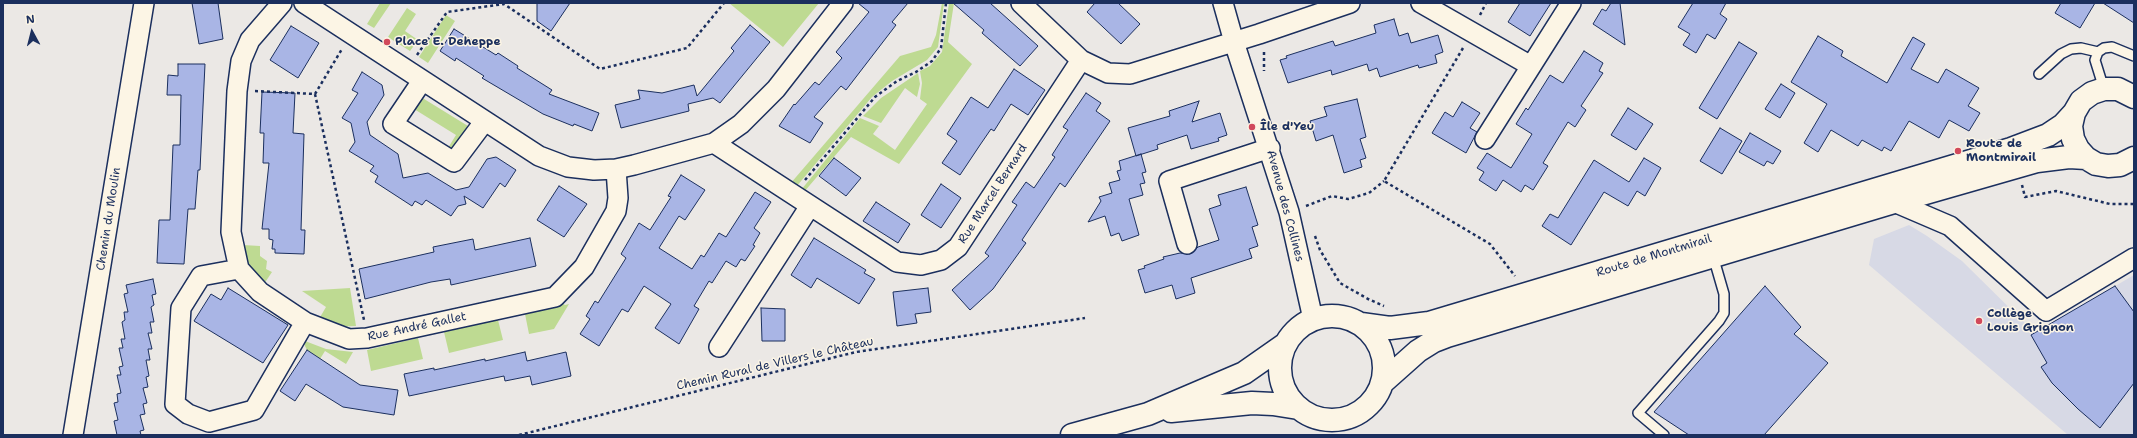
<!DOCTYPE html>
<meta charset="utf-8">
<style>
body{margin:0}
#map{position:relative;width:2137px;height:438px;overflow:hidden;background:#ebe8e5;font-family:"Shantell Sans",sans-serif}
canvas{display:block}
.frame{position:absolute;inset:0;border:4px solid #1b2f5e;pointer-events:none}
.north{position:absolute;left:12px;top:12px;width:40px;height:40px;-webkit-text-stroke:3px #fcf5e5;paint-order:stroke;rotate:353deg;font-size:11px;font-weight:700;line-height:16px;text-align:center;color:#1b2f5e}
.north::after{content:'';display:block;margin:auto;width:14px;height:18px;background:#1b2f5e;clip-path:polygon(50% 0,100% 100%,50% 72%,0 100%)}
</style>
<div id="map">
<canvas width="2137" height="438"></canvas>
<div class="frame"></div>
<div class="north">N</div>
</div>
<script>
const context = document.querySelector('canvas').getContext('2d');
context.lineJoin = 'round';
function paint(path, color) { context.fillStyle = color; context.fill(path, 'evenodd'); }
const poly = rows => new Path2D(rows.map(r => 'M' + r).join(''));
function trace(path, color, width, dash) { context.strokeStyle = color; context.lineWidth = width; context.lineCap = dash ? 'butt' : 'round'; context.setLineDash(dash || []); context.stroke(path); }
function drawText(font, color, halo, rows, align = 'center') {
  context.font = font + ' "Shantell Sans",sans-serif'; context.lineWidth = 3; context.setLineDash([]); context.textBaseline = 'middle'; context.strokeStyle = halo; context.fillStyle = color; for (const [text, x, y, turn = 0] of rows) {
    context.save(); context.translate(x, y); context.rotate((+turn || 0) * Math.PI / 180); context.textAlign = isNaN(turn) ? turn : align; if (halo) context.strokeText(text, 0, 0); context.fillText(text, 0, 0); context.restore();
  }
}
paint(poly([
 [1909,225,1927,236,1962,261,2035,333,2134,275,2134,435,2068,435,1869,265,1874,239]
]), '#d7d9e5');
paint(poly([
 [380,3,391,3,374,28,367,24],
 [729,3,819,3,783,47],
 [942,3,944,3,938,47,927,60,892,81,872,97,796,187,790,184,900,56,931,47,936,35],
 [949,3,954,3,948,42,972,64,899,164,851,137,804,192,801,190,860,118,879,126,873,134,895,150,927,104,920,99,922,83,920,71,930,66,942,52],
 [407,8,416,14,405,31,418,40,410,51,388,37],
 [446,15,455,21,428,63,419,57],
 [918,73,920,84,917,97,905,88,881,123,863,116,881,98],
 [416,94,468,126,453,151,448,148,456,135,414,109,406,122,401,118],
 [243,245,260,246,260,256,267,261,266,269,272,272,264,284,252,273,241,253],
 [350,288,356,326,332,327,319,319,326,307,302,291],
 [560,302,565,305,569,304,554,329,529,334,525,314,555,307],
 [498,320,503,340,449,353,444,332],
 [418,338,423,359,371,371,367,350],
 [305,341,326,349,353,352,346,364,325,351,320,359,307,350,304,344]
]), '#beda92');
const building = poly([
 [192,3,218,3,223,39,199,44,192,3],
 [537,3,570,3,551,31,537,21,537,3],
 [858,3,908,3,892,22,896,25,846,90,841,86,814,117,823,123,810,143,779,126,794,104,795,105,815,82,819,85,842,58,836,52,869,12,858,3],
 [953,3,990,3,1038,46,1020,66,982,33,984,30,953,3],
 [1095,3,1118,3,1140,24,1121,44,1087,12,1095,3],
 [1520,3,1551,3,1530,36,1508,22,1520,3],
 [1611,3,1620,3,1625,45,1593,24,1602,9,1606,11,1611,3],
 [1693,3,1726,3,1720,14,1727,19,1715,39,1707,34,1696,53,1683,45,1690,34,1678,27,1693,3],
 [2061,3,2095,3,2080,28,2055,13,2061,3],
 [2103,3,2134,3,2134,23,2103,3],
 [1394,19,1399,36,1408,33,1411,43,1438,35,1443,52,1435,55,1437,63,1419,68,1418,65,1380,77,1377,68,1369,71,1367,64,1332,75,1331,70,1288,83,1280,60,1287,58,1286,56,1333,41,1335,46,1376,33,1374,25,1394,19],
 [750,25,770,42,720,103,713,98,688,104,689,111,621,128,615,105,640,99,638,90,662,93,694,85,697,96,734,51,731,48,750,25],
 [291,26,319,43,298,78,270,60,291,26],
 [454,29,496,55,498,53,518,66,517,68,552,90,549,94,599,113,592,131,574,124,573,126,543,114,482,78,484,76,456,58,455,61,440,51,454,29],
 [1818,36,1843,51,1841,56,1887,83,1913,37,1925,44,1911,69,1938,83,1946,69,1979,88,1968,106,1980,113,1969,131,1949,120,1939,138,1909,121,1891,151,1884,147,1882,151,1862,140,1858,146,1831,130,1818,152,1804,143,1827,104,1791,82,1818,36],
 [1739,42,1757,53,1717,119,1699,108,1739,42],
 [1584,51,1603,63,1599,71,1603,73,1581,106,1586,110,1575,127,1568,122,1543,163,1548,166,1533,190,1525,185,1521,192,1503,180,1496,191,1479,180,1484,172,1477,168,1487,153,1511,168,1532,134,1516,124,1526,108,1528,110,1550,75,1563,83,1584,51],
 [178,64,205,64,200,170,198,170,195,209,188,209,184,264,157,263,159,220,170,220,173,145,180,145,181,95,167,95,168,75,178,76,178,64],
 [1014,69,1045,90,1028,115,1011,104,994,131,991,129,980,145,960,175,942,163,957,141,947,134,971,97,988,108,1014,69],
 [362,72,382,85,384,95,367,122,370,135,398,154,403,178,428,173,456,190,469,187,487,159,496,157,516,170,505,187,500,183,483,208,464,196,466,204,458,206,451,216,426,200,422,205,415,201,412,206,375,182,378,176,370,171,374,166,349,151,355,142,351,123,342,118,358,93,352,90,362,72],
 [1781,84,1795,93,1780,118,1765,109,1781,84],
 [262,92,295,93,293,133,304,134,301,230,305,230,304,254,275,253,275,249,272,249,273,240,269,239,269,229,262,229,269,163,263,163,264,133,260,133,262,92],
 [1086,93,1101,103,1096,111,1110,121,1065,187,1060,183,1022,240,1026,243,993,289,970,310,952,290,989,256,985,253,1017,205,1012,202,1026,182,1034,188,1055,157,1052,155,1068,130,1063,127,1086,93],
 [1357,99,1366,137,1360,139,1366,158,1360,160,1362,167,1344,173,1333,135,1316,141,1310,121,1327,116,1324,107,1357,99],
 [1199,101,1192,122,1220,113,1227,135,1218,138,1219,141,1191,149,1187,135,1157,145,1158,149,1136,156,1128,128,1170,116,1169,111,1199,101],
 [1462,102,1480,113,1470,128,1477,132,1466,153,1432,133,1445,112,1453,117,1462,102],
 [1628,108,1653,124,1636,150,1611,135,1628,108],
 [1720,128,1742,141,1722,174,1700,161,1720,128],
 [1750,133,1781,151,1773,164,1767,161,1764,166,1739,152,1750,133],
 [1141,154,1146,172,1142,173,1145,183,1140,184,1143,195,1129,199,1139,235,1122,241,1119,233,1111,236,1105,216,1088,222,1101,201,1099,197,1112,193,1109,183,1120,180,1117,171,1121,170,1119,161,1141,154],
 [834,158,861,178,846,196,819,176,834,158],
 [1644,158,1661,168,1645,196,1637,191,1628,206,1604,192,1571,245,1542,226,1550,214,1558,218,1594,160,1629,182,1644,158],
 [681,175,705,190,685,220,679,216,659,248,692,269,701,255,704,257,719,233,726,237,755,192,771,202,754,228,760,233,753,245,755,246,745,261,741,259,736,267,726,261,712,283,709,281,694,306,699,309,679,344,655,328,671,304,644,286,628,312,622,309,599,346,580,334,590,319,586,316,595,301,598,303,626,258,621,254,639,223,650,230,671,197,668,196,681,175],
 [941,184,961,198,941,228,921,215,941,184],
 [559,186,587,204,564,237,537,220,559,186],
 [1246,187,1258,225,1252,227,1258,246,1249,249,1252,258,1191,278,1195,293,1176,299,1172,285,1145,293,1138,270,1145,268,1144,266,1164,259,1163,257,1180,253,1190,254,1198,247,1219,240,1209,209,1221,205,1218,195,1246,187],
 [876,202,910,224,898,243,863,221,876,202],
 [530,238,536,266,451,285,450,279,431,282,365,299,359,269,434,252,433,247,473,239,475,250,530,238],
 [814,238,866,270,864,273,875,279,859,304,817,278,811,288,791,275,814,238],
 [153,279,156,294,152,295,154,305,151,307,154,322,150,322,152,333,148,333,152,349,148,349,150,360,146,360,149,376,146,377,148,387,143,388,147,403,143,404,145,414,140,415,144,430,140,431,141,435,117,435,114,421,118,420,114,403,118,402,117,394,121,393,117,375,121,375,119,367,123,366,119,348,123,348,121,339,125,339,122,322,125,320,124,312,128,312,124,294,128,293,126,285,153,279],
 [1765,286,1801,327,1794,334,1828,363,1764,435,1689,435,1654,412,1765,286],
 [2115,286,2134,312,2134,383,2100,428,2078,409,2052,383,2041,367,2047,363,2031,335,2115,286],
 [228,288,288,325,263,363,194,321,211,294,221,300,228,288],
 [928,288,931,312,915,314,917,323,897,326,893,292,928,288],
 [761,308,785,309,785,341,762,341,761,308],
 [307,350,360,385,398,390,394,415,343,407,306,384,295,401,280,391,307,350],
 [525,352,527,361,566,352,571,376,532,385,530,376,505,381,504,376,409,396,404,374,434,368,434,370,485,359,485,361,525,352]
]);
paint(building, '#a9b5e5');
trace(building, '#1b2f5e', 1);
const lane = poly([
 [2039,74,2061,54,2071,49,2081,48,2098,52],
 [2104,89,2095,60,2098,52,2104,48,2112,47,2134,56],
 [1664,435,1638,413,1719,321,1724,313,1724,294,1713,256]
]);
const street = poly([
 [282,3,250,40,241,61,237,91,231,232,239,269,260,292,305,322,349,339,367,338,555,297,584,267,616,211,618,198,616,169],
 [304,3,539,156,568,167,594,170,616,169,634,165,714,143,741,124,776,89,843,3],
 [1021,3,1081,60,1108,73,1130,74,1259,34,1350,3],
 [1223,3,1234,42,1289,212,1313,319],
 [1421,3,1531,66],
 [422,81,393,124,454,162,484,122],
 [1485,139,1571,3],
 [714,143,897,262,921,265,941,260,958,247,1081,60],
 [1894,202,1950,226,2046,311,2134,258],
 [1187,244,1169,181,1270,148],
 [239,269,201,276,181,308,175,404,188,414,209,422,254,410,305,322],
 [719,347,810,206],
 [73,435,144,3]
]);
const secondary = poly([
 [2134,97,2118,89,2104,89,2092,93,2081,101,2074,113,2071,126,2073,139,2078,149,2086,158,2096,164,2108,166,2120,165,2134,158],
 '1280 368a52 52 0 1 1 104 0a52 52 0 1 1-104 0Z',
 [1361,324,1390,328,1429,323,2011,149,2048,135,2063,125,2074,113],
 [1382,383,1418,351,1434,341,1447,336,1894,202,2037,161,2069,157,2086,158],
 [1171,411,1252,403,1273,404,1298,408],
 [1072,435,1148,414,1244,373,1284,345]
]);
trace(lane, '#1b2f5e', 12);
trace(street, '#1b2f5e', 22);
trace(secondary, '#1b2f5e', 25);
trace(poly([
 [1480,15,1486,3],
 [1463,48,1384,181,1490,244,1515,276],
 [1264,52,1264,71],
 [417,55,447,12,504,4,600,69,687,48,724,3],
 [255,91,315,94,342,49],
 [315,94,364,320],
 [805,180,875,97,897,81,916,72,932,61,941,48,946,3],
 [2022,185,2025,197,2056,191,2110,204,2134,204],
 [1306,206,1332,196,1348,199,1369,193,1384,181],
 [1315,236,1320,250,1340,283,1368,299,1384,306],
 [519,435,856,352,1085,318]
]), '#1b2f5e', 2.5, [3, 3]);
trace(lane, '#fcf5e5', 9);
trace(street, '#fcf5e5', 19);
trace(secondary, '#fcf5e5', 22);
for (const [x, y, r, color] of [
 [387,42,4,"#d1495b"],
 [1252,127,4,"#d1495b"],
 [1958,151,4,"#d1495b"],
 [1979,321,4,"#d1495b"]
]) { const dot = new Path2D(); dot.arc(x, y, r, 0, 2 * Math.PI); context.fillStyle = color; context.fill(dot); trace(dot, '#fcf5e5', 1.5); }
drawText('bold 12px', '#1b2f5e', '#fcf5e5', [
 ["Place E. Deheppe",395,42],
 ["Île d'Yeu",1260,127],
 ["Route de",1966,144],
 ["Montmirail",1966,158],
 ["Collège",1987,314],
 ["Louis Grignon",1987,328]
], 'left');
drawText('12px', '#1b2f5e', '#fcf5e5', [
 ["Rue Marcel Bernard",993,194,-57],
 ["Avenue des Collines",1285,206,75],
 ["Chemin du Moulin",109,219,-81],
 ["Route de Montmirail",1654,256,-17],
 ["Rue André Gallet",417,327,-12],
 ["Chemin Rural de Villers le Château",775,364,-13]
]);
</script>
